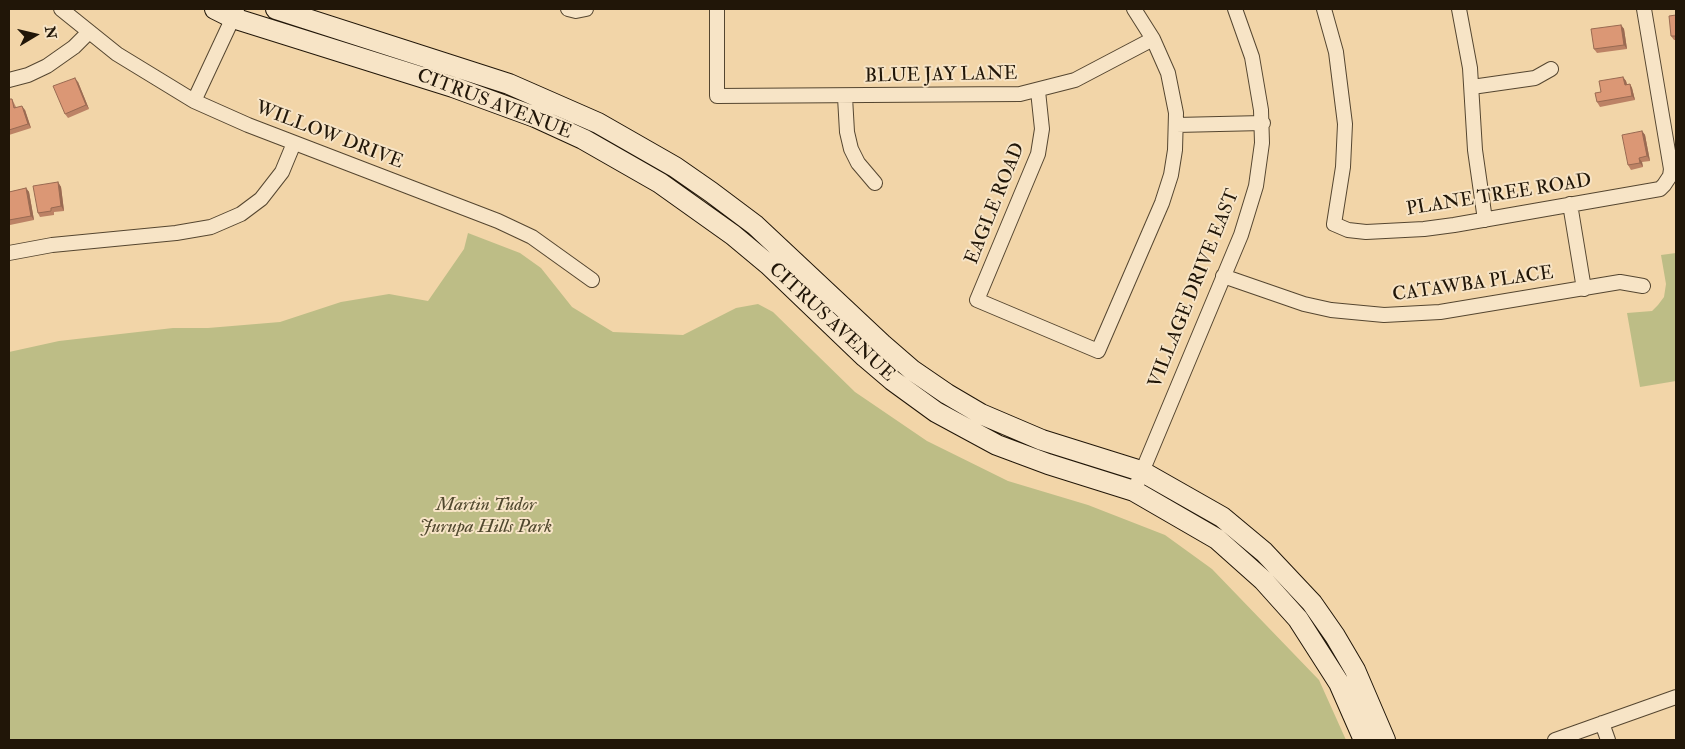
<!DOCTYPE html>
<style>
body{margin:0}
#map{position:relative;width:1685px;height:749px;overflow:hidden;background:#f2d5a8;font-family:"IM FELL Double Pica",serif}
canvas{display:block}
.frame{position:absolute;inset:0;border:10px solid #211608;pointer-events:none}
.north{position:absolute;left:10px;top:10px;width:50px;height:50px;-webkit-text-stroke:4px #f7e4c6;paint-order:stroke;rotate:81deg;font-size:14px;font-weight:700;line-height:20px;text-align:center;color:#211608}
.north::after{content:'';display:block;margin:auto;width:18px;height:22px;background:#211608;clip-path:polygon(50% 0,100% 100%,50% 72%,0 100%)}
</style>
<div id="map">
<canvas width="1685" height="749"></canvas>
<div class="frame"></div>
<div class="north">N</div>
</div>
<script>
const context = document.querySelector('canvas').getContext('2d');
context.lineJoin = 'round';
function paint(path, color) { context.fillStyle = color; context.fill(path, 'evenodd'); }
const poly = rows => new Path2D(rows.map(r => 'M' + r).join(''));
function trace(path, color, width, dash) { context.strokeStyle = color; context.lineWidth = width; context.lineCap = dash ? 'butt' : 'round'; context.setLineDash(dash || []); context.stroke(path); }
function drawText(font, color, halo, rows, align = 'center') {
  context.font = font + ' "IM FELL Double Pica",serif'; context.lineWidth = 4; context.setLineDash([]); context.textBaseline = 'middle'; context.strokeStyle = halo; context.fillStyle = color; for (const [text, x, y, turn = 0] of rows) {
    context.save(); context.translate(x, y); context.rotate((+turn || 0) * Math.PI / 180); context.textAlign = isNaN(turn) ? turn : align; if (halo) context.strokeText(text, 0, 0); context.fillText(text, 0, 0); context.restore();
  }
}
paint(poly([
 [468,233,520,253,541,268,572,307,613,332,683,335,736,308,758,304,773,312,855,392,927,441,1008,481,1088,505,1165,535,1212,569,1319,680,1346,740,9,740,9,352,59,341,173,328,208,328,280,322,341,302,389,294,428,301,464,249],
 [1676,253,1676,381,1640,387,1627,313,1652,311,1658,305,1664,297,1666,284,1661,255]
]), '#bdbd86');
const street = poly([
 [61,9,117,54,194,101,248,125,498,221,532,237,592,280],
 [568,9,576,11,586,9],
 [717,9,717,96,1020,94,1075,80,1153,39],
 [1324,9,1336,52,1345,124,1343,167,1334,224,1348,230,1366,232,1424,229,1454,225,1660,189,1664,185,1670,176,1671,169,1644,9],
 [1459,9,1470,68,1475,150,1485,220],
 [9,80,28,75,47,66,74,47,89,32],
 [1472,87,1535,78,1551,69],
 [1038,91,1042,129,1038,154,977,300,1098,351,1162,203,1171,175,1175,150,1176,113,1168,73,1153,39,1134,9],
 [845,97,847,132,851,149,858,163,875,183],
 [194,101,237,9],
 [1176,125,1263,123],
 [1570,204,1584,289],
 [9,253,52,245,176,233,211,227,241,214,261,199,282,172,294,143],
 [1223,276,1304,304,1331,310,1384,315,1440,312,1620,282,1643,286],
 [1134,491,1241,235,1256,186,1262,143,1261,110,1252,57,1235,9],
 [1602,723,1608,740],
 [1555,740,1676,697]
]);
const secondary = poly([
 [215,9,233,18,453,87,535,117,583,139,660,183,733,235,769,265,865,357,892,380,936,412,997,445,1048,464,1134,491,1217,539,1263,580,1298,619,1339,683,1364,740],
 [276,9,509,84,598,123,675,167,711,192,755,225,882,344,912,370,947,394,981,414,1042,440,1141,471,1222,517,1264,552,1312,603,1335,636,1355,670,1385,740]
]);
trace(street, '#554630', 16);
trace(secondary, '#211608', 22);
trace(street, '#f7e4c6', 14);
trace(secondary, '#f7e4c6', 20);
paint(poly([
 [616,9,651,9,651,10,617,10],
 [1676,15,1676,40,1674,40,1671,36],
 [1621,25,1624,29,1627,49,1597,53,1594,49],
 [1623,77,1626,81,1627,84,1630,84,1632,88,1635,100,1600,107,1597,102,1601,92],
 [78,82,89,109,68,118,65,114],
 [9,99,12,99,16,107,25,110,31,128,9,135],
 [1642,131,1645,135,1650,161,1642,162,1643,167,1631,170,1628,165],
 [58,182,61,187,64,211,54,212,54,215,40,217,38,213],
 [26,188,29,192,34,220,10,225,9,223,9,192]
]), '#bc8265');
paint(poly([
 [1621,25,1624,29,1627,49,1624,45],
 [1623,77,1626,81,1628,89,1625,85],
 [75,78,78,82,89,109,86,105],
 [1630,84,1632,88,1635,100,1632,96],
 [22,106,25,110,31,128,28,124],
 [1642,131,1645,135,1650,161,1647,156],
 [1639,158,1642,162,1643,167,1640,163],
 [58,182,61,187,64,211,61,206],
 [26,188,29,192,34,220,31,216]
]), '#996a52');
const building = poly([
 [1676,15,1676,36,1671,36,1669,16,1676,15],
 [1621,25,1624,45,1594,49,1591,29,1621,25],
 [1623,77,1625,85,1630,84,1632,96,1597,102,1595,93,1601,92,1599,81,1623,77],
 [75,78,86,105,65,114,53,86,75,78],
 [9,99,12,99,14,108,22,106,28,124,9,130,9,99],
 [1642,131,1647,156,1639,158,1640,163,1628,165,1622,135,1642,131],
 [58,182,61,206,51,208,51,211,38,213,33,186,58,182],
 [26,188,31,216,9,220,9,192,26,188]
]);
paint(building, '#db9775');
trace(building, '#996a52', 1);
drawText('19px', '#211608', '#f7e4c6', [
 ["BLUE JAY LANE",941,76,-1],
 ["CITRUS AVENUE",494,105,21],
 ["WILLOW DRIVE",329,136,21],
 ["PLANE TREE ROAD",1499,196,-9],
 ["EAGLE ROAD",996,204,-68],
 ["CATAWBA PLACE",1473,285,-8],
 ["VILLAGE DRIVE EAST",1195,289,-68],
 ["CITRUS AVENUE",831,323,43]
]);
drawText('italic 19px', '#50482e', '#f7e4c6', [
 ["Martin Tudor",486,506],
 ["Jurupa Hills Park",486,528]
]);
</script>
